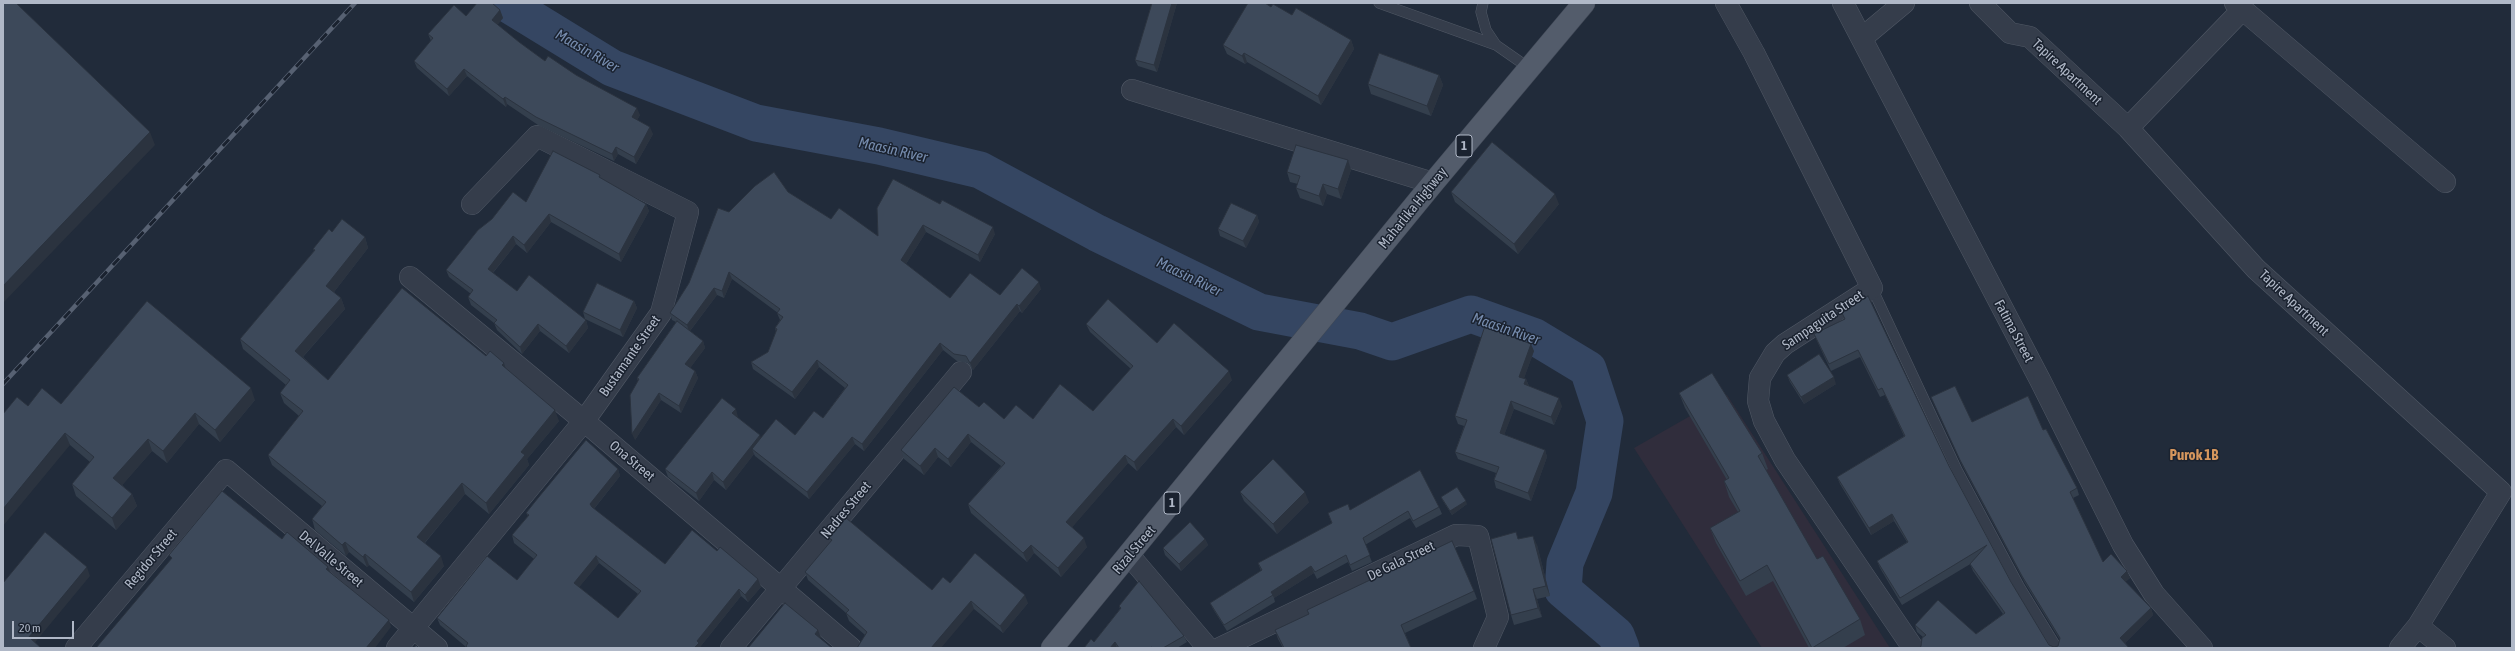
<!DOCTYPE html>
<style>
body{margin:0}
#map{position:relative;width:2515px;height:651px;overflow:hidden;background:#212b3a;font-family:"Asap Condensed",sans-serif}
canvas{display:block}
.frame{position:absolute;inset:0;border:4px solid #b0b8c7;pointer-events:none}
.scale{position:absolute;left:12px;top:621px;width:62px;height:18px;box-sizing:border-box;border:2px solid #b0b8c7;border-top:0;padding-left:5px;font-size:12px;line-height:14px;white-space:nowrap;color:#b0b8c7;-webkit-text-stroke:3px #1a222f;paint-order:stroke}
</style>
<div id="map">
<canvas width="2515" height="651"></canvas>
<div class="frame"></div>
<div class="scale">20 m</div>
</div>
<script>
const context = document.querySelector('canvas').getContext('2d');
context.lineJoin = 'round';
function paint(path, color) { context.fillStyle = color; context.fill(path, 'evenodd'); }
const poly = rows => new Path2D(rows.map(r => 'M' + r).join(''));
function trace(path, color, width, dash) { context.strokeStyle = color; context.lineWidth = width; context.lineCap = dash ? 'butt' : 'round'; context.setLineDash(dash || []); context.stroke(path); }
function drawText(font, color, halo, rows, align = 'center') {
  context.font = font + ' "Asap Condensed",sans-serif'; context.lineWidth = 3; context.setLineDash([]); context.textBaseline = 'middle'; context.strokeStyle = halo; context.fillStyle = color; for (const [text, x, y, turn = 0] of rows) {
    context.save(); context.translate(x, y); context.rotate((+turn || 0) * Math.PI / 180); context.textAlign = isNaN(turn) ? turn : align; if (halo) context.strokeText(text, 0, 0); context.fillText(text, 0, 0); context.restore();
  }
}
paint(poly([
 [1727,395,1890,648,1762,648,1634,448]
]), '#302d3c');
trace(poly([
 [506,3,612,68,756,123,879,146,980,170,1097,233,1259,312,1360,331,1392,342,1471,314,1535,337,1588,369,1605,421,1594,493,1565,563,1563,590,1616,635,1621,648]
]), '#354662', 37);
const lane = poly([
 [1379,3,1496,45,1529,68],
 [1483,3,1481,12,1486,30,1496,45],
 [1872,288,1957,470,2019,586,2057,648]
]);
const street = poly([
 [1726,3,1754,53,1872,288,1785,344,1775,353,1760,378,1758,401,1764,421,1785,460,1913,648],
 [1843,3,2040,380,2123,545,2154,594,2202,648],
 [1980,3,2010,33,2030,37,2128,128,2256,269,2501,492,2418,626],
 [2235,3,2445,182],
 [1862,38,1904,3],
 [1132,90,1433,183],
 [2128,128,2242,10],
 [410,277,584,421,851,648],
 [1129,555,1208,648],
 [76,648,226,470,437,648],
 [397,648,584,421,661,313,688,212,537,136,472,204],
 [731,648,961,372],
 [1220,648,1456,535,1478,536,1498,617,1484,648],
 [2400,648,2418,626,2445,648]
]);
const primary = poly([
 [1052,648,1433,183,1584,3]
]);
trace(lane, '#505865', 11);
trace(street, '#505865', 22);
trace(primary, '#3e4654', 23);
trace(lane, '#353d4b', 10);
trace(street, '#353d4b', 21);
trace(primary, '#535c6b', 22);
const rail = poly([
 [3,384,355,3]
]);
trace(rail, '#576172', 4.5);
trace(rail, '#1a222f', 3, [9]);
paint(poly([
 [1152,3,1177,3,1157,72,1138,66,1135,60],
 [1271,7,1351,40,1354,49,1321,105,1247,62,1245,64,1227,54,1223,45],
 [500,10,503,18,497,25,519,42,545,61,576,75,640,115,637,120,653,134,636,164,618,154,614,161,538,125,507,104,506,107,467,76,449,96,417,68,414,61,431,41,428,34,466,16],
 [1439,75,1443,85,1431,116,1371,94,1368,84],
 [1348,160,1351,170,1341,199,1327,194,1323,206,1300,198,1296,188,1298,184,1290,182,1287,172],
 [600,175,601,179,646,204,649,211,621,262,551,222,527,253,516,244,493,273,517,291,586,320,588,328,569,353,540,331,522,354,497,330,494,323,471,305,468,297,471,294,449,277,446,270,526,202],
 [788,192,831,219,878,236,940,204,995,234,980,262,926,232,906,264,950,298,1000,295,1041,289,1022,313,1020,311,973,370,968,363,957,361,943,350,864,451,855,444,809,499,755,456,754,454,726,490,714,480,699,501,668,477,665,469,738,417,738,418,761,438,795,435,823,418,845,388,819,367,795,399,753,369,751,362,768,352,776,332,775,328,780,320,777,313,778,313,732,279,724,298,717,295,690,331,703,341,705,348,690,368,695,371,698,378,681,413,661,400,635,440,638,381,637,378,676,322,672,320,670,313,689,283,729,212],
 [1451,192,1559,204,1518,254,1455,202],
 [1257,215,1259,222,1246,248,1220,236,1218,229],
 [332,232,365,237,368,248,334,292,341,298,345,309,303,357,328,380,486,356,504,363,506,369,559,421,527,459,529,465,489,514,465,494,425,543,444,566,414,602,369,565,367,567,349,552,346,556,315,530,312,519,322,506,272,465,268,455,299,416,284,403,280,393,286,385,243,349,240,339,314,251,313,249],
 [1868,296,1949,466,2011,582,2049,645,2054,647,2058,646,2060,640,2025,583,1963,467,1934,404,1931,397,1955,386,1972,422,2028,396,2043,430,2046,429,2077,488,2079,495,2073,498,2103,562,2111,554,2127,571,2130,578,2125,582,2151,608,2153,615,2125,643,2129,648,1920,648,1921,646,1922,638,1923,637,1917,632,1915,625,1938,600,1976,634,2003,614,1973,571,1970,564,1972,563,1902,605,1880,568,1877,561,1907,542,1894,521,1871,535,1840,484,1837,477,1904,436,1885,395,1880,397,1860,357,1831,371,1817,341,1814,334,1845,319,1842,313],
 [634,301,637,308,623,337,585,319,583,312],
 [1086,324,1157,343,1232,380,1184,435,1176,427,1137,471,1128,463,1072,527,1087,547,1061,577,1034,553,1027,562,971,513,968,504,1001,466,971,442,951,467,938,457,924,475,904,459,901,450,979,407,1004,419,1033,419,1093,411,1131,369,1090,332],
 [1516,338,1534,351,1524,378,1526,379,1529,386,1562,406,1554,425,1514,409,1504,435,1545,450,1547,457,1531,501,1496,488,1494,480,1496,473,1458,459,1455,452,1464,426,1458,424,1455,416],
 [1787,375,1836,384,1804,404,1790,382],
 [1679,393,1762,453,1768,469,1766,470,1817,559,1860,619,1865,635,1843,648,1809,648,1773,581,1746,596,1716,543,1710,528,1738,512,1729,497,1724,481,1727,480,1685,408],
 [255,400,220,442,199,424,167,463,152,451,122,485,132,494,137,506,116,530,76,496,72,484,90,462,70,445,28,406,61,404],
 [618,469,620,476,594,509,665,564,761,587,748,602,741,596,700,647,701,648,466,648,466,647,440,625,437,618,517,580,534,559,514,543,512,535,528,516,526,513],
 [599,563,638,594,618,618,579,587],
 [1240,492,1309,502,1277,534,1244,501],
 [1441,497,1467,504,1452,515,1443,501],
 [1439,507,1442,514,1416,528,1410,518,1365,545,1372,562,1352,571,1348,562,1317,579,1314,573,1274,598,1275,602,1227,631,1213,609,1210,603,1261,571,1258,563,1332,524,1328,513,1350,510],
 [829,538,932,590,950,583,1028,603,1003,633,974,609,865,635,849,621,846,613,808,580,805,572,831,542],
 [1205,539,1208,545,1181,571,1165,555,1163,548],
 [1519,539,1537,545,1550,596,1537,599,1542,617,1514,625,1511,615],
 [1474,591,1477,599,1405,633,1411,648,1283,648,1278,639,1275,630,1308,614,1307,610],
 [1119,606,1184,636,1187,642,1177,648,1084,648,1094,642,1120,609]
]), '#343f4d');
paint(poly([
 [1172,3,1177,3,1157,72,1154,65],
 [500,10,503,18,495,28,492,20],
 [1351,40,1354,49,1321,105,1318,96],
 [1244,53,1247,62,1245,64,1242,56],
 [464,69,467,76,449,96,447,89],
 [1439,75,1443,85,1431,116,1427,106],
 [505,97,507,104,506,107,503,99],
 [637,108,640,115,635,124,632,117],
 [650,127,653,134,636,164,634,157],
 [150,132,155,145,3,303,3,286],
 [616,147,618,154,614,161,612,154],
 [1348,160,1351,170,1341,199,1338,189],
 [1323,184,1327,194,1323,206,1319,196],
 [1555,194,1559,204,1518,254,1514,244],
 [646,204,649,211,621,262,619,254],
 [549,214,551,222,527,253,524,245],
 [1257,215,1259,222,1246,248,1243,241],
 [923,225,926,232,904,267,901,260],
 [993,227,995,234,980,262,978,255],
 [513,236,516,244,490,276,488,269],
 [365,237,368,248,330,297,326,286],
 [729,272,732,279,724,298,722,291],
 [1039,282,1041,289,1022,313,1019,306],
 [714,288,717,295,689,332,687,325],
 [341,298,345,309,299,361,295,351],
 [634,301,637,308,623,337,620,330],
 [1017,304,1020,311,973,370,970,363],
 [586,320,588,328,569,353,566,346],
 [538,324,540,331,522,354,520,347],
 [1514,333,1517,341,1513,337],
 [703,341,705,348,688,371,685,364],
 [940,343,943,350,864,451,862,444],
 [1531,344,1534,351,1522,384,1519,377],
 [817,360,819,367,795,399,792,392],
 [504,363,507,373,502,365],
 [695,371,698,378,681,413,679,406],
 [1229,371,1232,380,1184,435,1181,426],
 [1834,377,1836,384,1804,404,1801,397],
 [1526,379,1529,387,1524,384],
 [251,388,255,400,220,442,215,430],
 [659,393,661,400,635,440,632,434],
 [1559,398,1562,406,1554,425,1551,417],
 [1511,401,1514,409,1502,441,1500,433],
 [736,409,738,417,735,421,732,413],
 [555,410,559,421,527,459,529,465,489,514,486,503,521,452],
 [195,413,199,424,167,463,163,451],
 [1173,419,1176,427,1137,471,1134,462],
 [65,433,70,445,3,526,3,509],
 [968,434,971,442,951,467,948,459],
 [760,435,763,443,752,449,754,454,726,490,723,482],
 [852,437,855,444,809,499,807,492],
 [148,439,152,451,118,490,113,478],
 [935,448,938,457,924,475,920,466],
 [1545,450,1547,457,1531,501,1528,493],
 [1125,455,1128,463,1069,531,1066,522],
 [618,469,620,476,592,511,590,504],
 [712,472,714,480,699,501,696,493],
 [462,483,465,494,421,547,417,537],
 [1305,492,1309,502,1277,534,1273,524],
 [132,494,137,506,116,530,112,518],
 [1466,501,1467,504,1452,515,1450,511],
 [1892,514,1894,521,1871,535,1869,528],
 [1533,536,1537,545,1550,596,1546,586],
 [1084,538,1087,547,1061,577,1058,568],
 [1205,539,1208,545,1181,571,1179,564],
 [345,542,349,552,346,556,342,545],
 [1031,545,1034,553,1027,562,1023,553],
 [365,554,369,565,367,567,363,557],
 [441,556,444,566,414,602,411,592],
 [596,556,599,563,577,590,574,583],
 [1311,566,1314,573,1274,598,1271,592],
 [87,567,90,576,32,646,29,637],
 [328,567,331,574,326,569],
 [2127,571,2130,578,2123,584,2121,577],
 [758,579,761,587,748,602,745,595],
 [739,589,741,596,700,647,701,648,694,648,697,641],
 [1533,589,1537,599,1542,617,1538,608],
 [1025,595,1028,603,1003,633,1000,626],
 [971,601,974,609,941,648,931,648],
 [2151,608,2153,615,2123,645,2120,638],
 [389,620,391,627,375,648,366,648],
 [818,630,821,638,818,642,815,634],
 [1115,642,1117,648,1110,648]
]), '#2b333f');
const building = poly([
 [3,3,16,3,150,132,3,286,3,3],
 [477,3,492,3,500,10,492,20,519,42,545,61,548,56,576,75,637,108,632,117,650,127,634,157,616,147,612,154,536,117,505,97,503,99,464,69,447,89,414,61,433,38,428,34,454,5,466,16,477,3],
 [1152,3,1172,3,1154,65,1135,60,1152,3],
 [1248,3,1265,3,1271,7,1273,4,1292,15,1296,8,1351,40,1318,96,1244,53,1242,56,1223,45,1248,3],
 [1379,53,1439,75,1427,106,1368,84,1379,53],
 [1492,142,1555,194,1514,244,1451,192,1492,142],
 [1296,145,1348,160,1338,189,1323,184,1319,196,1296,188,1300,176,1287,172,1296,145],
 [553,151,600,175,599,177,646,204,619,254,549,214,524,245,513,236,488,269,517,291,529,275,586,320,566,346,538,324,520,347,494,323,497,320,468,297,473,290,446,270,478,230,492,219,513,192,526,202,553,151],
 [774,172,788,192,831,219,839,208,878,236,877,208,893,179,940,204,942,200,993,227,978,255,923,225,901,260,950,298,970,273,1000,295,1022,268,1039,282,1019,306,1017,304,970,363,966,356,954,354,940,343,862,444,852,437,807,492,752,449,776,419,795,435,814,411,823,418,848,385,817,360,792,392,751,362,768,352,777,329,775,328,783,317,777,313,780,309,729,272,722,291,714,288,687,325,670,313,689,283,718,208,729,212,755,186,774,172],
 [1231,203,1257,215,1243,241,1218,229,1231,203],
 [342,219,365,237,326,286,341,298,295,351,328,380,402,288,486,356,490,351,504,363,502,365,555,410,521,452,525,455,486,503,462,483,417,537,441,556,411,592,365,554,363,557,345,542,342,545,312,519,326,502,268,455,303,411,280,393,290,380,240,339,315,250,313,249,329,229,332,232,342,219],
 [597,283,634,301,620,330,583,312,597,283],
 [1868,296,1949,466,2011,582,2049,645,2054,647,2058,646,2060,638,2022,576,1960,460,1931,397,1955,386,1972,422,2028,396,2043,430,2046,429,2077,488,2070,492,2103,562,2111,554,2127,571,2121,577,2151,608,2120,638,2129,648,1920,648,1921,646,1922,638,1926,635,1915,625,1938,600,1976,634,2005,613,1970,564,1987,545,1900,598,1877,561,1908,542,1892,514,1869,528,1837,477,1905,436,1882,388,1878,390,1858,350,1829,364,1814,334,1845,319,1842,313,1868,296],
 [1108,299,1157,343,1174,323,1229,371,1181,426,1173,419,1134,462,1125,455,1066,522,1084,538,1058,568,1031,545,1023,553,968,504,1005,463,968,434,948,459,935,448,920,466,901,450,954,387,979,407,984,402,1004,419,1016,405,1033,419,1060,384,1093,411,1133,366,1086,324,1108,299],
 [147,301,251,388,215,430,195,413,163,451,148,439,113,478,132,494,112,518,72,484,94,457,65,433,3,509,3,414,17,397,28,406,42,388,61,404,147,301],
 [677,321,703,341,685,364,695,371,679,406,659,393,632,434,630,395,639,379,637,378,677,321],
 [1486,323,1514,333,1513,337,1531,344,1519,377,1526,379,1524,384,1559,398,1551,417,1511,401,1500,433,1545,450,1528,493,1494,480,1499,467,1455,452,1467,420,1455,416,1486,323],
 [1819,354,1834,377,1801,397,1787,375,1819,354],
 [1712,373,1762,453,1758,456,1817,559,1823,556,1860,619,1812,648,1767,565,1740,581,1710,528,1740,511,1724,481,1729,478,1679,393,1712,373],
 [722,398,736,409,732,413,760,435,723,482,712,472,696,493,665,469,722,398],
 [586,440,618,469,590,504,592,507,665,564,692,530,717,551,720,547,758,579,745,595,739,589,697,641,699,643,694,648,468,648,466,646,468,643,437,618,487,556,517,580,537,555,512,535,529,515,526,513,538,498,586,440],
 [596,556,641,591,618,618,574,583,596,556],
 [1273,459,1305,492,1273,524,1240,492,1273,459],
 [1420,470,1439,507,1413,521,1408,511,1363,538,1370,555,1350,565,1346,555,1315,572,1311,566,1271,592,1273,595,1224,625,1210,603,1262,570,1258,563,1332,523,1328,513,1348,504,1350,510,1420,470],
 [1457,487,1466,501,1450,511,1441,497,1457,487],
 [222,491,282,539,287,532,328,567,326,569,389,620,366,648,96,648,172,558,169,555,222,491],
 [846,518,932,590,943,577,950,583,975,553,1025,595,1000,626,971,601,931,648,857,648,867,632,846,613,849,610,805,572,832,540,829,538,846,518],
 [1190,522,1205,539,1179,564,1163,548,1190,522],
 [45,532,87,567,29,637,41,648,3,648,3,583,45,532],
 [1516,532,1518,539,1533,536,1546,586,1533,589,1538,608,1511,615,1491,539,1516,532],
 [1452,541,1474,591,1401,625,1411,648,1284,648,1275,630,1309,614,1307,610,1452,541],
 [1139,581,1184,636,1163,648,1153,648,1152,647,1150,648,1119,648,1115,642,1110,648,1084,648,1091,639,1094,642,1121,608,1119,606,1139,581],
 [785,603,818,630,815,634,832,648,748,648,785,603],
 [416,645,419,648,414,648,416,645]
]);
paint(building, '#3d495a');
trace(building, '#2b333f', 1);
for (const [x, y, w] of [
 [1464,146,16],
 [1172,503,16]
]) { const box = new Path2D(); box.roundRect(x - w / 2, y - 11, w, 22, 3); context.fillStyle = '#1a222f'; context.fill(box); trace(box, '#b0b8c7', 1); }
drawText('bold 13px', '#b0b8c7', null, [
 ["1",1464,146],
 ["1",1172,503]
]);
drawText('14px', '#b0b8c7', '#1a222f', [
 ["Tapire Apartment",2067,72,43],
 ["Maharlika Highway",1413,208,-51],
 ["Tapire Apartment",2294,303,43],
 ["Sampaguita Street",1823,320,-34],
 ["Fatima Street",2014,331,62],
 ["Bustamante Street",630,356,-55],
 ["Ona Street",632,461,40],
 ["Nadres Street",846,510,-50],
 ["Rizal Street",1134,550,-50],
 ["Regidor Street",151,559,-50],
 ["Del Valle Street",331,559,40],
 ["De Gala Street",1401,561,-26]
]);
drawText('italic 15px', '#778daf', '#1a222f', [
 ["Maasin River",587,51,30],
 ["Maasin River",893,150,13],
 ["Maasin River",1189,277,26],
 ["Maasin River",1506,329,19]
]);
drawText('bold 15px', '#d5965d', '#1a222f', [
 ["Purok 1B",2194,455]
]);
</script>
